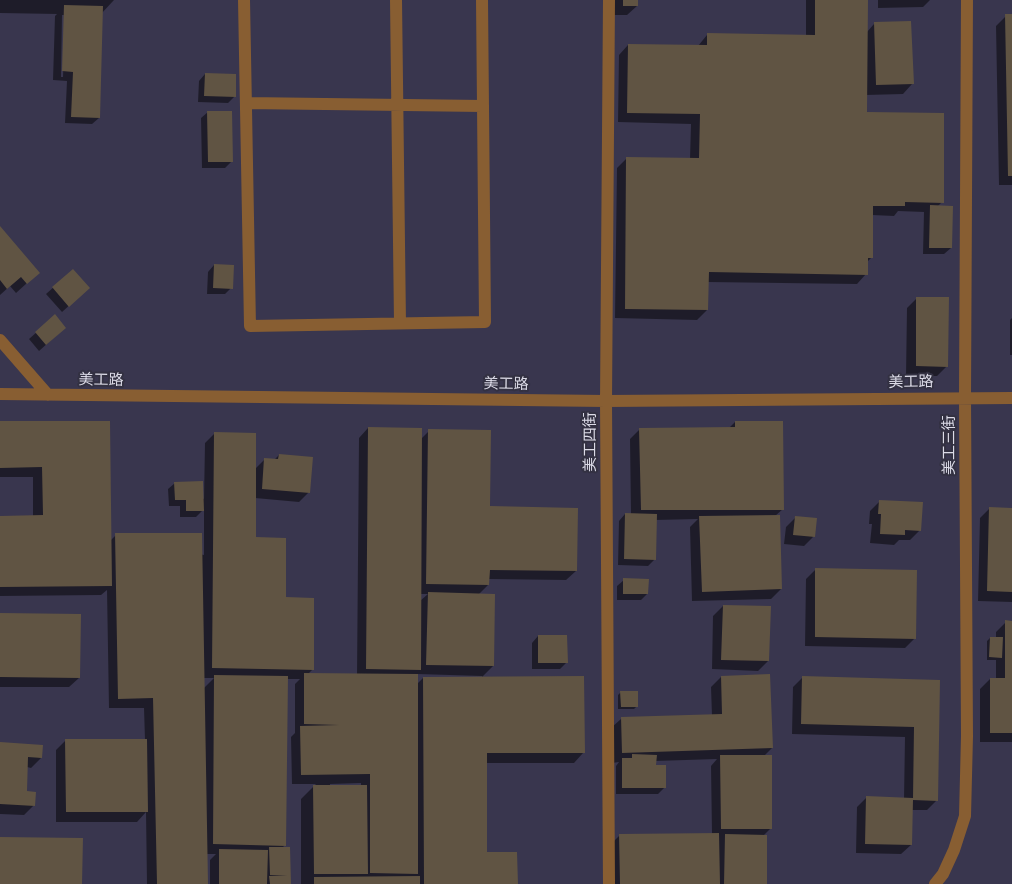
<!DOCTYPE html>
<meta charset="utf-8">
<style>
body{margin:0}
canvas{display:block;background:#333142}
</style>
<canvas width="1012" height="884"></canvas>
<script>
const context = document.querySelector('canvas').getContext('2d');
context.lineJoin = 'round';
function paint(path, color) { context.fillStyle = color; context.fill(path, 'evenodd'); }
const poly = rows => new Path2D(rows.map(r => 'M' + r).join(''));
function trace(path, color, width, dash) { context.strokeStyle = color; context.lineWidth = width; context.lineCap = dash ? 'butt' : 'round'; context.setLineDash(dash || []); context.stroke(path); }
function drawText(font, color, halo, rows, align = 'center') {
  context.font = font + ' "Crimson Pro","Noto Sans TC",serif'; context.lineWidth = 4; context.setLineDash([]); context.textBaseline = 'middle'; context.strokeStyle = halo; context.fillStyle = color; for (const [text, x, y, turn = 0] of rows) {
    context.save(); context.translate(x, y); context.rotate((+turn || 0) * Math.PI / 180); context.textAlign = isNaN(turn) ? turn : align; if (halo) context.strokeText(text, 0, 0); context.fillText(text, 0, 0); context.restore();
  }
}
paint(poly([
 [0,0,1012,0,1012,884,0,884]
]), '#39364e');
paint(poly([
 [0,0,114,0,101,14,99,118,92,124,65,123,67,81,53,80,55,16,57,14,0,13],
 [62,15,65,15,63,77,61,77],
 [614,0,637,0,637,6,627,15,614,15],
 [806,0,867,0,867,32,874,24,912,84,903,94,866,95,866,113,942,202,938,206,951,248,944,254,923,254,924,212,898,211,894,216,872,215,872,257,866,263,866,274,857,284,707,282,707,310,697,320,615,318,617,168,627,158,690,159,691,124,618,122,619,55,628,45,698,46,707,35,806,36],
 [878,0,930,0,923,7,878,8],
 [1006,16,1012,16,1012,185,999,185,996,26],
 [205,74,235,96,228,103,198,102,199,81],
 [208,112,232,161,225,168,202,168,201,118],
 [0,228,38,273,16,293,10,286,0,295],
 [214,265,231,288,225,294,207,294,208,272],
 [73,270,82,294,62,312,46,294],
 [917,298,947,366,937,376,906,376,907,308],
 [55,316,58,334,39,351,29,339],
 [1012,318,1012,355,1010,355,1010,320],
 [109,422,111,540,116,535,204,555,204,509,196,517,180,517,180,506,169,506,168,489,175,483,204,499,205,443,215,433,255,469,265,459,274,460,279,455,309,492,299,502,255,498,254,538,285,599,313,669,308,674,357,675,359,438,368,428,421,439,429,431,488,508,576,571,566,580,488,579,488,585,478,595,493,666,482,677,482,676,417,674,417,684,423,678,583,753,574,763,485,763,486,853,517,884,301,884,301,799,316,784,292,784,291,737,295,733,295,684,300,679,286,679,285,845,282,848,289,884,210,884,210,860,216,854,206,854,207,884,147,884,146,812,137,822,56,822,56,750,66,740,145,740,144,708,109,708,107,590,101,595,0,596,0,517,33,517,33,477,0,477,0,423],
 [420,594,428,594,420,601],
 [204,678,214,678,204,688],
 [361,783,361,786,330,786,330,784],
 [735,422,783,509,775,516,781,589,771,599,692,601,690,527,698,519,655,520,655,559,648,566,618,565,619,521,625,514,631,515,630,439,640,429,729,428],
 [880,501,920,530,910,540,899,540,894,545,870,543,872,524,869,524,870,511],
 [990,508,1012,509,1012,602,978,601,980,518],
 [796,517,813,537,804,546,784,544,786,527],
 [816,569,915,638,905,648,805,646,806,579],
 [624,580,647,594,641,600,617,600,617,586],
 [723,606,768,661,758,671,712,669,713,616],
 [0,614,79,678,69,687,0,687],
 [1006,622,1012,622,1012,742,980,742,980,689,990,679,996,679,996,660,987,660,987,641,990,638,996,638,996,632],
 [538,636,566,663,560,669,532,669,532,643],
 [721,677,772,748,764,756,771,828,763,836,765,884,610,884,610,845,620,835,712,834,711,766,717,759,655,761,655,766,665,787,658,794,616,794,616,766,619,762,612,763,611,728,621,719,712,716,711,687],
 [802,678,939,681,936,801,927,810,911,810,911,845,901,854,856,853,857,807,867,797,904,799,905,737,792,734,793,687],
 [621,692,637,706,634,709,618,709,618,695],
 [0,744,41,758,31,768,27,767,25,793,34,805,24,815,0,814]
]), '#0007');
paint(poly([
 [623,0,638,0,638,6,623,6],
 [815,0,868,0,867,112,944,113,944,203,905,202,905,206,873,206,873,258,868,258,868,275,709,272,708,310,625,309,626,157,699,158,700,114,627,113,628,44,707,45,707,33,815,35],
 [64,5,103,6,100,118,71,117,73,72,62,71],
 [1005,14,1012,14,1012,176,1008,176],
 [911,21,914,84,876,85,874,22],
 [205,73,236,74,236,97,204,96],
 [207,111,232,111,233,162,208,162],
 [930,205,953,206,952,248,929,248],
 [0,226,40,273,27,284,21,277,7,289,0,280],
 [214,264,234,265,233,289,213,288],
 [73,269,90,288,69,307,52,287],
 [916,297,949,297,948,367,916,366],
 [55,314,66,328,46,345,35,332],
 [0,421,110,421,112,586,0,587,0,516,43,515,42,467,0,468],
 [735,421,783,421,784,510,641,510,639,428,735,427],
 [368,427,422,428,421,670,366,669],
 [428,429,491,430,490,506,578,508,577,571,490,570,489,585,426,584],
 [214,432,256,433,256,537,286,538,286,597,314,598,314,670,212,668],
 [279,454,313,457,310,493,262,489,264,458,278,459],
 [203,481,204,511,186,511,186,500,175,500,174,482],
 [879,500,923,502,921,531,905,530,905,535,880,534,881,514,878,514],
 [989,507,1012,508,1012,592,987,591],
 [625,513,657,514,656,560,624,559],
 [780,515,782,589,702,592,699,516],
 [795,516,817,518,815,537,793,535],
 [115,533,202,533,208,884,157,884,153,698,118,699],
 [815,568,917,570,916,639,815,637],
 [623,578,649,579,648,594,623,594],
 [428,592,495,594,494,666,426,665],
 [723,605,771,606,769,661,721,660],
 [0,613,81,614,80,678,0,677],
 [1005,620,1012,621,1012,733,990,733,990,678,1005,678],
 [538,635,567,635,568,663,538,663],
 [990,637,1003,637,1002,658,989,657],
 [304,673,418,674,418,874,370,873,370,774,301,775,300,726,339,725,304,724],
 [770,674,773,748,622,753,621,717,722,714,721,676],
 [214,675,288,676,286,846,213,844],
 [584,676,585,753,487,753,487,852,517,852,518,884,424,884,423,677],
 [802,676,940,680,938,801,913,800,912,845,865,844,866,796,913,798,914,727,801,724],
 [620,691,638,691,638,707,621,707],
 [65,739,147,739,148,812,66,812],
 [0,742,43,745,42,758,28,757,27,791,36,792,35,806,0,804],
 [632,754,657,755,656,765,666,765,666,788,622,788,622,758,632,758],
 [720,755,772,755,772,829,721,829],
 [313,785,367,785,368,874,314,874],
 [719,833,720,884,620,884,619,834],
 [725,834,767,835,767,884,724,884],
 [0,837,83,838,82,884,0,884],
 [269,847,290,847,291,884,270,884,269,876,287,875,270,875],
 [219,849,268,850,267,884,219,884],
 [420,876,420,884,314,884,314,877]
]), '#605443');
trace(poly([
 [244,0,250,326,485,322,483,106,246,103],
 [396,0,400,323],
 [482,0,483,106],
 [0,340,48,395],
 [0,394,606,401,1012,398],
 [609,884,606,401,609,0],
 [935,884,943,874,954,850,965,816,967,736,965,397,967,0]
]), '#885e32', 12);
drawText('15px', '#dcdbe7', '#333142', [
 ["美工路",101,380,1],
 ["美工路",911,382,-1],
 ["美工路",506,384,1],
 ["美工四街",590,442,-90],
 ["美工三街",949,445,-90]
]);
</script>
